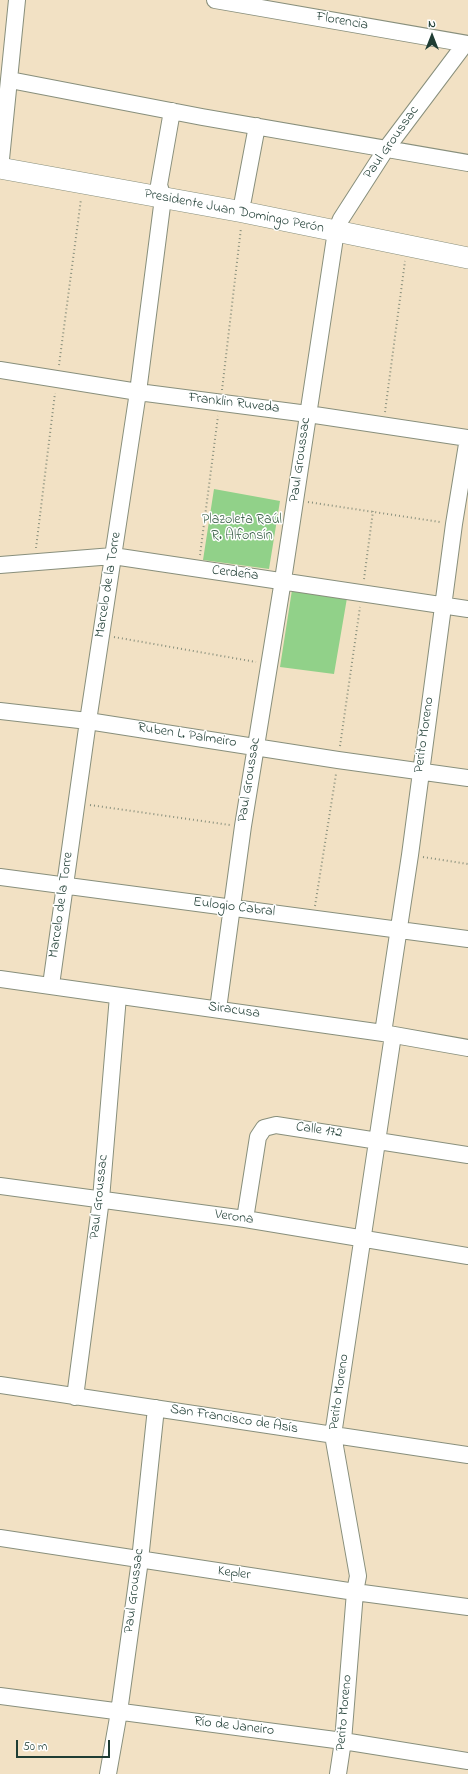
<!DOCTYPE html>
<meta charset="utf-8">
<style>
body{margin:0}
#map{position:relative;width:468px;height:1774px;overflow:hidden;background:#f2e1c4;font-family:"Indie Flower",sans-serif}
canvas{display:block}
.north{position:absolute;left:412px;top:16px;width:40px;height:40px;-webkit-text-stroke:3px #fff;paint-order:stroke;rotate:0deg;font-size:11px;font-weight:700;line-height:16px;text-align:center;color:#1f3d34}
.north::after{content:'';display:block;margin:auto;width:14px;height:18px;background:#1f3d34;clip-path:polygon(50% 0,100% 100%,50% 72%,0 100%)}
.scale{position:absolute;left:16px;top:1740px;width:94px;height:18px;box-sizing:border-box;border:2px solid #1f3d34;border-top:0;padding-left:5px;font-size:12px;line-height:14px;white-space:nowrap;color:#1f3d34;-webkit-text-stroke:3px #fff;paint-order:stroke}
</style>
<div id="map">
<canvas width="468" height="1774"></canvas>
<div class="north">N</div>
<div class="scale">50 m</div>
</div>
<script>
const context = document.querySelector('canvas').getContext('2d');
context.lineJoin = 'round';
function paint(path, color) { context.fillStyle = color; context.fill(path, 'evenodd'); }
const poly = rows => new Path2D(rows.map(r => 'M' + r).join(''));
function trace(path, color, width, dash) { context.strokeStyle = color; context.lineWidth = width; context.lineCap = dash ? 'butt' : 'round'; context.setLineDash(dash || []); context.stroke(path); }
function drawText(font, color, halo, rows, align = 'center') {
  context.font = font + ' "Indie Flower",sans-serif'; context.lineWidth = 3; context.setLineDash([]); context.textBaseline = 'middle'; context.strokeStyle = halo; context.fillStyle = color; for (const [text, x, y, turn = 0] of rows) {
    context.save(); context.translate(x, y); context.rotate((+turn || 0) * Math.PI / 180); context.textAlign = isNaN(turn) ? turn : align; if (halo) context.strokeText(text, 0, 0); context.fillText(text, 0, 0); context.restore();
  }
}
paint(poly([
 [214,489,280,501,269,569,203,560],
 [292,590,347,598,334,674,280,667]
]), '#91d189');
const minor = poly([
 [215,0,468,44],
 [10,80,202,117,468,163],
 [0,169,17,0],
 [243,200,257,126],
 [0,370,138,392,308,414,468,438,454,524,410,855,383,1033],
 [0,565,113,556,468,609],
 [0,711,88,721,338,760,468,778],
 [0,877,468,939],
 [0,979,383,1033,468,1048],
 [51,985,88,721,138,392,163,198,159,185,172,111],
 [218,1009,243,826,283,580,336,231,341,219,386,149,465,44],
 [0,1186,245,1219,468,1256],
 [245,1219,258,1137,264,1128,276,1125,468,1155],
 [0,1385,468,1455],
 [75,1397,101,1199,118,996],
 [0,1538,355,1592,468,1607],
 [0,1696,343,1741,468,1761],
 [108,1774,119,1712,140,1560,156,1408],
 [338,1774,343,1741,355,1592,358,1576,333,1435,393,1035]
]);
const major = poly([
 [0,168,243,212,468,258]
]);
trace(minor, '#888f7c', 18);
trace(major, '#888f7c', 22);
trace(poly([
 [59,365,81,199],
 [222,390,241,228],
 [385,412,405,261],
 [308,502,440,522],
 [36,548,55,393],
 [200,555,218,416],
 [364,579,373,511],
 [114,637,256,662],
 [340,746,360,607],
 [90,805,230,825],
 [423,857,468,864],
 [315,906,336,774]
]), '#888f7c', 2, [1, 3]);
trace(minor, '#fff', 16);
trace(major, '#fff', 21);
drawText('14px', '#1f3d34', '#fff', [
 ["Florencia",342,22,10],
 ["Paul Groussac",392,143,-55],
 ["Presidente Juan Domingo Perón",234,212,11],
 ["Franklin Ruveda",234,404,7],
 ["Paul Groussac",301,460,-82],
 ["Cerdeña",235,574,7],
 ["Marcelo de la Torre",109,585,-81],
 ["Perito Moreno",425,735,-82],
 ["Ruben L. Palmeiro",187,736,9],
 ["Paul Groussac",250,780,-81],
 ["Marcelo de la Torre",62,905,-82],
 ["Eulogio Cabral",234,908,7],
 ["Siracusa",234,1011,8],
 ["Calle 172",319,1131,8],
 ["Paul Groussac",100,1197,-84],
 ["Verona",234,1218,8],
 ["Perito Moreno",340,1392,-82],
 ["San Francisco de Asís",234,1420,9],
 ["Kepler",234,1574,8],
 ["Paul Groussac",135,1591,-83],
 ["Perito Moreno",345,1713,-85],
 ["Río de Janeiro",234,1727,7]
]);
drawText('14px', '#3c6249', '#fff', [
 ["Plazoleta Raúl",242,521],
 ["R. Alfonsín",242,537]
]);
</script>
